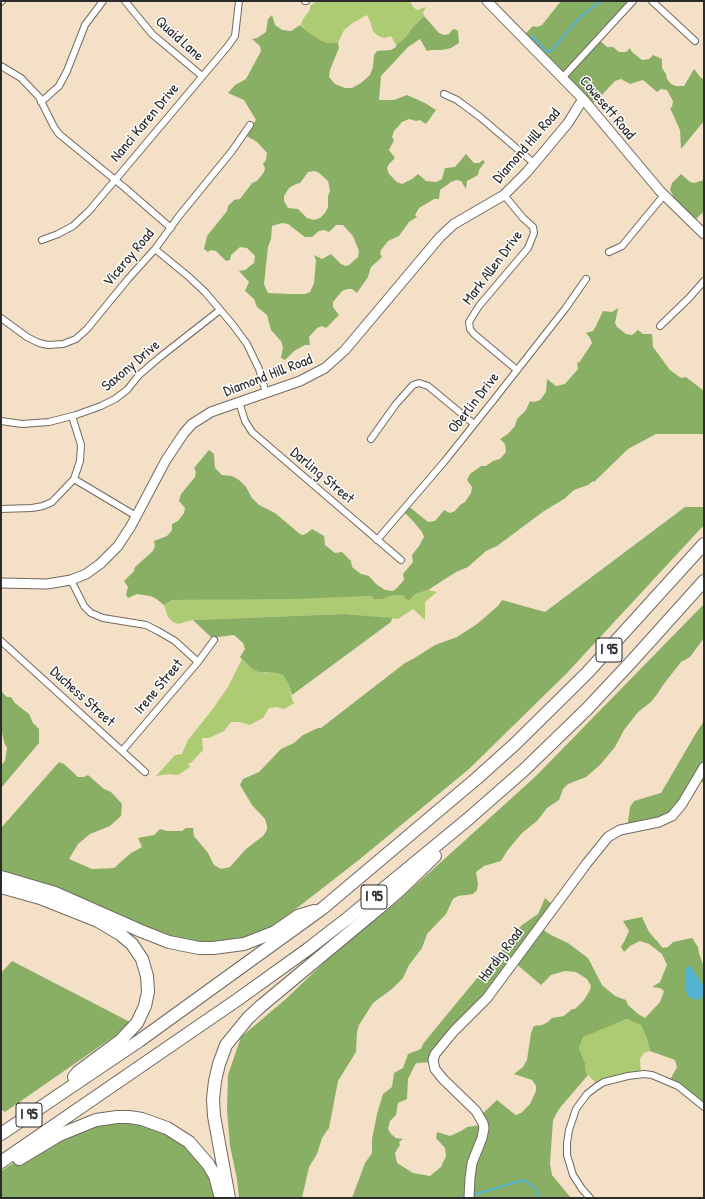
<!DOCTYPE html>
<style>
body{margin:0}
#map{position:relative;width:705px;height:1199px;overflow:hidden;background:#f3e0c6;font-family:"Patrick Hand",sans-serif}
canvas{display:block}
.frame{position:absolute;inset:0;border:2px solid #2b2b2b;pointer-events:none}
</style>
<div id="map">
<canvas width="705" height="1199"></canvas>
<div class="frame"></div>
</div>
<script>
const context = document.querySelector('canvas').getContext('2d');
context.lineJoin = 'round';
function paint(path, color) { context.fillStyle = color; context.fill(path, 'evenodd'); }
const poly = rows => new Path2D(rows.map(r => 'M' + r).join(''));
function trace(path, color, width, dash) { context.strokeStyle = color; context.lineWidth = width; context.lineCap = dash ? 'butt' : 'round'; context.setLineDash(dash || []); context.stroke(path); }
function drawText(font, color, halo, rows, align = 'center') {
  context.font = font + ' "Patrick Hand",sans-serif'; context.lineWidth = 3; context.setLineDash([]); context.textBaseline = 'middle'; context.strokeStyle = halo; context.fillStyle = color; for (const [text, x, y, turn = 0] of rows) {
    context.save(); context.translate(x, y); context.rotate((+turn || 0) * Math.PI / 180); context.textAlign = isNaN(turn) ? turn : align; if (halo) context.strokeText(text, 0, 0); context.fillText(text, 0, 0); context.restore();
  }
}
paint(poly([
 [317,1,410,1,413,7,417,10,426,7,423,12,424,16,413,27,405,38,396,45,391,36,384,38,378,36,373,31,370,21,367,15,354,22,344,30,338,43,328,43,322,41,308,32,301,25,303,19,310,10,310,6],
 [428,590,437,592,425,602,425,620,413,609,398,619,344,614,193,620,178,624,173,622,168,617,164,605,172,600,371,596,374,599,382,599,390,596,402,595,405,597],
 [242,659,252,669,265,673,277,673,283,675,288,683,293,702,295,703,284,709,277,707,269,708,263,718,250,725,240,722,231,722,224,731,209,738,202,738,203,750,191,763,188,763,190,767,178,775,169,774,156,776,175,755,182,754,188,740,212,710,228,687],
 [628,1019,641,1025,647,1039,650,1051,644,1053,640,1059,641,1075,598,1085,586,1073,585,1063,579,1048,583,1036]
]), '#accb73');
paint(poly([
 [561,1,633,1,598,39,607,47,613,47,619,52,626,52,630,48,632,52,642,60,649,59,653,55,662,59,662,68,666,74,667,79,671,84,676,86,684,86,694,69,701,78,704,79,704,121,681,149,680,130,670,108,672,107,673,101,667,90,661,89,657,92,643,80,630,84,621,79,615,81,597,100,589,106,523,36,533,26,537,27,542,25],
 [272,15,275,25,282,30,291,31,300,25,308,32,322,41,328,43,338,43,339,48,330,70,329,77,335,84,345,88,352,88,361,83,370,75,373,67,374,55,377,51,391,50,396,47,396,45,405,38,413,27,424,16,439,33,444,35,449,34,452,30,455,29,458,31,459,43,451,48,442,50,431,50,427,51,420,39,408,47,381,76,379,100,394,100,407,95,425,103,436,110,426,124,420,120,416,121,409,119,402,122,394,131,392,137,394,140,389,150,395,158,389,164,387,168,389,174,397,182,402,184,412,179,418,174,426,181,436,182,442,179,445,168,455,167,466,154,474,163,479,163,483,160,485,162,479,170,478,175,467,181,466,189,461,181,456,180,451,182,440,190,439,199,434,199,419,208,415,215,417,217,409,222,399,236,388,241,381,250,380,254,382,257,371,267,368,277,357,293,352,289,347,289,342,291,333,302,333,307,339,315,326,328,322,326,317,328,309,337,310,345,305,345,294,351,285,360,281,358,283,347,281,341,271,330,267,315,257,307,254,299,245,291,249,282,239,271,245,270,254,263,255,256,247,248,240,247,231,255,230,260,226,261,216,251,211,250,208,252,204,249,207,236,227,211,228,206,234,200,240,199,252,183,257,181,264,172,265,168,263,164,266,160,267,153,257,142,245,135,256,120,244,100,228,93,235,85,246,79,261,51,260,46,252,39,257,38,266,32,268,19],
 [314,171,318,172,328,181,330,191,328,196,328,207,325,213,320,218,314,220,307,218,298,209,288,208,284,201,284,196,289,188,296,184,300,183,308,172],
 [282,223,288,224,305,237,312,237,319,231,324,230,329,232,336,225,343,225,353,236,359,251,358,257,349,265,346,266,341,264,331,254,322,259,314,255,316,260,314,283,310,292,305,294,290,294,268,293,264,284,268,247,271,239,272,226],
 [681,174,690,182,694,183,704,180,704,211,694,221,676,201,670,190,672,183],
 [618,308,615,323,617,327,626,334,632,335,638,330,643,334,652,334,653,347,670,370,681,378,686,377,704,391,704,434,656,434,628,449,594,482,593,481,588,485,574,490,564,499,544,511,497,546,486,551,468,567,456,572,428,590,415,594,408,601,405,597,402,595,390,596,382,599,374,599,371,596,292,599,172,600,164,605,155,598,150,596,137,594,128,598,126,595,128,587,124,581,134,571,135,567,153,551,155,546,154,541,167,536,172,530,172,524,178,521,184,513,185,508,179,501,181,494,195,477,196,472,194,468,209,450,214,454,214,457,215,468,222,475,232,476,239,480,246,487,252,498,259,505,275,513,300,534,303,535,307,533,312,529,324,536,325,545,335,553,342,552,351,561,352,567,361,574,369,576,376,584,385,590,393,591,397,588,404,580,403,574,413,562,412,555,419,546,424,537,422,532,413,521,403,511,407,505,428,522,435,521,444,510,450,513,455,511,460,505,465,502,471,493,472,487,467,480,470,474,481,466,486,466,493,461,500,459,506,452,505,444,500,439,508,434,515,426,517,419,526,410,530,401,534,402,540,400,546,392,547,379,556,386,565,384,578,369,577,361,579,363,592,343,590,338,586,333,593,331,596,326,603,311,612,312],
 [685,507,704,507,704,525,566,674,469,769,360,859,261,936,185,946,1,878,1,828,59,762,64,764,78,777,84,777,88,775,104,789,111,792,122,804,121,816,110,826,90,834,78,844,69,859,92,869,114,868,131,853,142,847,138,838,154,835,160,829,167,831,182,831,186,828,193,828,194,836,208,853,214,865,221,869,230,867,246,849,263,836,267,830,267,826,265,819,252,805,240,785,243,779,259,772,281,749,294,743,303,735,318,728,321,728,405,663,413,659,435,645,457,637,477,624,498,606,502,600,545,612],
 [704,604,704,638,690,657,681,662,663,685,658,693,651,702,638,712,624,730,615,747,600,765,586,777,568,784,563,789,559,800,547,808,537,821,522,833,507,851,501,861,484,866,476,872,478,885,477,890,473,894,458,896,453,899,446,914,427,934,422,948,409,965,403,978,392,989,373,1003,359,1025,357,1032,356,1052,338,1081,329,1128,322,1138,317,1154,309,1167,302,1198,239,1198,237,1179,230,1146,227,1110,228,1075,241,1037,287,998,338,949,398,901,536,776],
 [344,614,392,618,391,622,292,695,288,683,283,675,277,673,259,672,252,669,240,657,245,649,243,643,234,635,218,637,214,640,193,620],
 [1,691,7,697,11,697,15,703,29,714,33,723,39,729,39,743,1,788,1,765,5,761,7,748,4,742,1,727],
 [704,721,704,783,698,780,676,811,627,829,630,807,634,801,661,793,696,733],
 [545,898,554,906,539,927,551,935,568,943,588,958,602,985,615,996,626,1000,628,1005,638,1014,645,1018,660,1002,664,991,660,988,652,987,660,982,667,965,662,954,649,944,640,941,630,946,624,952,621,947,625,940,629,931,623,921,642,917,649,932,663,948,668,947,673,942,692,938,698,947,699,953,704,967,704,1108,670,1080,677,1067,675,1060,650,1051,647,1039,641,1025,627,1019,583,1037,579,1048,585,1063,586,1073,588,1075,559,1109,553,1120,550,1164,552,1175,571,1198,352,1198,365,1163,372,1153,372,1139,377,1114,383,1094,392,1087,394,1073,403,1068,408,1054,421,1049,423,1044,440,1023,488,965,504,948,508,940,522,925,538,914],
 [514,962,541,985,551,975,565,971,576,972,587,979,591,986,590,990,584,1000,575,1009,572,1009,564,1016,552,1018,548,1022,542,1025,534,1026,533,1028,531,1033,527,1060,523,1067,514,1074,532,1080,536,1086,536,1091,530,1104,521,1113,516,1115,513,1113,497,1100,480,1116,481,1125,467,1127,461,1131,450,1136,437,1132,436,1138,445,1148,446,1156,441,1167,430,1176,413,1173,397,1163,395,1153,400,1145,399,1142,403,1139,396,1138,391,1134,388,1129,390,1121,396,1115,398,1103,407,1099,408,1079,415,1065,417,1063,432,1062],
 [12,961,130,1022,129,1026,5,1112,1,1109,1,973],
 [146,1119,195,1149,221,1198,1,1198,1,1171,55,1137,81,1126]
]), '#89af65');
paint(poly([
 [688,966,690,966,703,985,704,993,700,1000,690,998,687,994,685,985,686,968]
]), '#55b4d4');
trace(poly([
 [532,36,547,52,551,51,581,16,601,1],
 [472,1195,524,1180,535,1188,540,1198],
 [460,1198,466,1196]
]), '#55b4d4', 2);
const street = poly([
 [125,1,152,34,202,76],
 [305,1,306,1],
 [652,1,695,41],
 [1,2,2,1],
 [1,66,21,78,39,97,54,127,59,134,125,188,171,228],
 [563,77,633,1],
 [444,94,457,100,480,117,535,164],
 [41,102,59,86,67,71,85,25,103,1],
 [504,195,523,218,533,227,534,233,528,248,479,306,469,322,470,329,474,334,517,370],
 [42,240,58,234,73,226,89,211,228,46,235,36,239,1],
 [155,249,189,277,205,292,233,325,247,344,259,369,266,393],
 [609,252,622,246,664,195],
 [1,318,27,337,39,343,48,345,63,344,76,339,87,329,128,279,155,249,179,216,232,151,250,125],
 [660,326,689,298,704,281],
 [239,402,245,421,252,432,401,560],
 [1,421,22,424,49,422,76,415,101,406,115,399,127,390,139,375,160,357,220,310],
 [371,439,396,404,413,385,419,383,428,386,474,424],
 [74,479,136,516],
 [1,509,32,508,43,506,52,502,74,479,80,461,81,445,72,416],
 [377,540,444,462,496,397,565,309,586,279],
 [71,580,84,606,91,613,103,618,146,625,158,631,175,641,198,662],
 [1,641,145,772],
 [122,751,198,662,214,640],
 [590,1198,582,1189,573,1175,567,1155,567,1143,569,1130,576,1109,587,1094,596,1087,604,1082,628,1076,644,1074,652,1075,678,1086,704,1107]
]);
const secondary = poly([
 [487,1,583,99,660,191,704,234],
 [1,583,47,584,71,580,86,574,100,564,118,546,131,526,166,460,184,433,192,424,211,412,300,381,325,368,345,350,440,237,454,224,504,195,527,172,568,123,583,99],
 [469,1198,470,1178,472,1163,482,1138,484,1128,483,1123,476,1111,443,1079,435,1069,433,1060,435,1054,454,1031,487,998,587,863,608,837,620,830,659,822,672,816,682,804,704,767]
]);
const highway = poly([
 [1,877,55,893,141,931,169,942,199,948,213,948,244,944,275,932,298,916,314,911],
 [1,887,40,898,98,921,120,934,132,944,142,959,147,976,148,992,145,1006,137,1023,120,1041,78,1072,74,1077],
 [1,1134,139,1041,323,908,476,779,515,744,587,673,704,544],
 [19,1159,59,1135,96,1120,117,1117,129,1117,142,1119,167,1128,189,1142,208,1164,215,1176,221,1198],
 [1,1162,237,1000,308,949,348,918,467,820,524,770,587,709,632,661,704,581],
 [229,1198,214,1116,213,1099,215,1081,219,1064,226,1045,248,1018,261,1006,379,908,402,888,435,856]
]);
trace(street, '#716a61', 8);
trace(secondary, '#716a61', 11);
trace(highway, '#716a61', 14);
trace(street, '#fff', 6);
trace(secondary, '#fff', 9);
trace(highway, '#fff', 12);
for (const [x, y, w] of [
 [609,650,26],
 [374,897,26],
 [29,1115,26]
]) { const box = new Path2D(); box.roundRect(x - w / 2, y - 12, w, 24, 3); context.fillStyle = '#fff'; context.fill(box); trace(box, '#2b2b2b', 1); }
drawText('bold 14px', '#2b2b2b', null, [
 ["I 95",609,650],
 ["I 95",374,897],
 ["I 95",29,1115]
]);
drawText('15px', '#2b2b2b', '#fff', [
 ["Quaid Lane",179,39,42],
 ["Cowesett Road",607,108,50],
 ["Nanci Karen Drive",145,123,-50],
 ["Diamond Hill Road",527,146,-49],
 ["Viceroy Road",129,258,-50],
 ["Mark Allen Drive",493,268,-53],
 ["Saxony Drive",131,366,-40],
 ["Diamond Hill Road",268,376,-21],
 ["Oberlin Drive",474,403,-52],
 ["Darling Street",322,476,40],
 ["Irene Street",159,687,-50],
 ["Duchess Street",82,697,42],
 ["Hardig Road",501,955,-53]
]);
</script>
